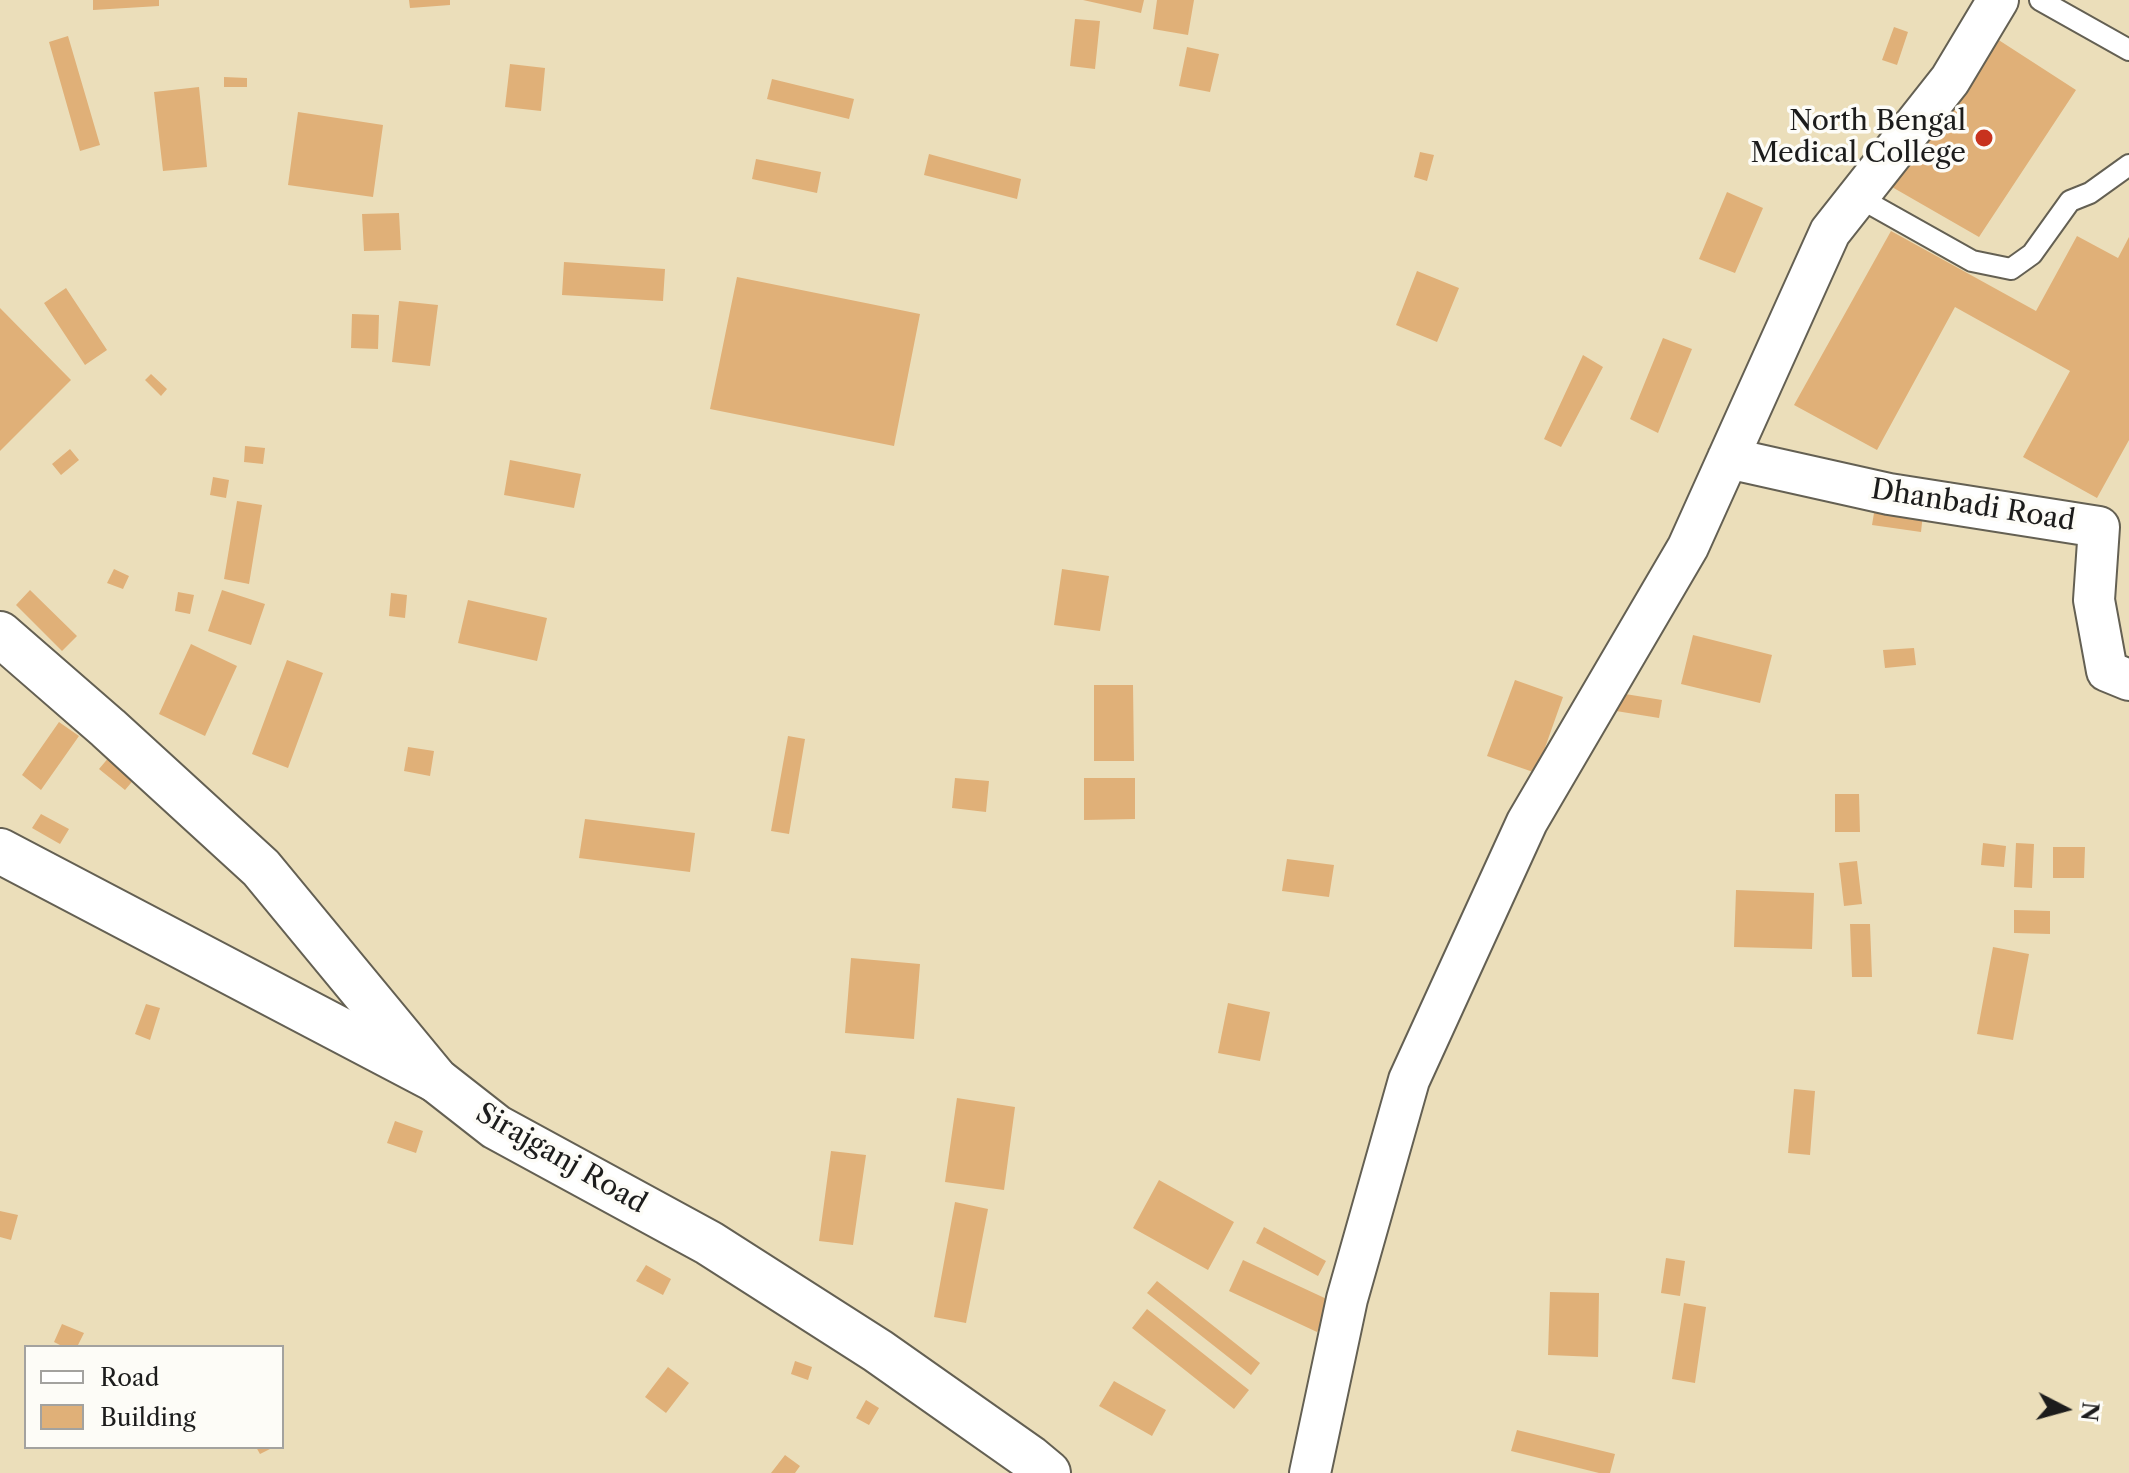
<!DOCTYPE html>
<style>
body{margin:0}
#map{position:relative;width:2129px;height:1473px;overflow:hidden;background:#ebdeba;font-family:"Libre Caslon Text",serif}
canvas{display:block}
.legend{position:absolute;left:24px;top:1345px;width:260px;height:104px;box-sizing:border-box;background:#fdfcf7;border:2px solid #a3a29f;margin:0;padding:10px 14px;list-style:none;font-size:24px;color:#1c1c1c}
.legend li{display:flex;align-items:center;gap:16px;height:40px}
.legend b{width:40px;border:2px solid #a3a29f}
.north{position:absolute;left:2025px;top:1369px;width:80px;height:80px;-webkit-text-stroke:6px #fdfcf7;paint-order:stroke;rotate:96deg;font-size:22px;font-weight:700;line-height:32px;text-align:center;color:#1c1c1c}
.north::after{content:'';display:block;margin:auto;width:28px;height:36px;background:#1c1c1c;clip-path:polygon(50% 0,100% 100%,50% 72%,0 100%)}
</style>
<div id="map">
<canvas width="2129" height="1473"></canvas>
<ul class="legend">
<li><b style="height:10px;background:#fff"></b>Road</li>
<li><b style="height:22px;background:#e0b078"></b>Building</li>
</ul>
<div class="north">N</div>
</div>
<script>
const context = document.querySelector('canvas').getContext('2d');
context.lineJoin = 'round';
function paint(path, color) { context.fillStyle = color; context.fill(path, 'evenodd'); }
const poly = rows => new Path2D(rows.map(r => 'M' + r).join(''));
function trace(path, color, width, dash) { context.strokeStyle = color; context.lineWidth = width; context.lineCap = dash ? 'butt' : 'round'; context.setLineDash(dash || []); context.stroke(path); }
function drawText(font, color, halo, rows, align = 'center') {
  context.font = font + ' "Libre Caslon Text",serif'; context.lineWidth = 7; context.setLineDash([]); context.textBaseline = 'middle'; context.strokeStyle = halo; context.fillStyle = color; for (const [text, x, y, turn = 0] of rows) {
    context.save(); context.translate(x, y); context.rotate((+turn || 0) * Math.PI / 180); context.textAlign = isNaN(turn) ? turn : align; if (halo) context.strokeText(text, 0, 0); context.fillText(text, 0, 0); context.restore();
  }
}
paint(poly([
 [93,0,159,0,159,6,93,10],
 [409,0,450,0,450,5,410,8],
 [1083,0,1144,0,1141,13],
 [1157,0,1194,0,1188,35,1153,29],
 [1075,19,1100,21,1095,69,1070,66],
 [1894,27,1908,32,1897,65,1882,60],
 [68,36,100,145,80,151,49,42],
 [1994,37,2076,90,1979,237,1892,187],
 [1187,47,1219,54,1210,92,1179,86],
 [510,64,545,68,541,111,505,107],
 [224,77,247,78,247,87,224,87],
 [772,79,854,99,849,119,767,99],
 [199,87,207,167,163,171,154,92],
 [298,112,383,125,373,197,288,185],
 [1420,152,1434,155,1427,181,1414,177],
 [929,154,1021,179,1017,199,924,175],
 [756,159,821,172,817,193,752,179],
 [1727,192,1763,208,1735,273,1699,259],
 [399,213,401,250,364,251,362,214],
 [1891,231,2036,311,2077,236,2118,258,2129,237,2129,440,2097,498,2023,457,2070,371,1955,307,1877,450,1794,405],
 [564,262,665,269,663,301,562,295],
 [1417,271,1459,288,1437,342,1396,325],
 [737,277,920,314,894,446,710,409],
 [66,288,107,350,85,365,44,303],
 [399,301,438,305,430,366,392,362],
 [0,308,71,380,0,451],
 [352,314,379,315,378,349,351,348],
 [1663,338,1692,349,1658,433,1630,419],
 [1583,355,1603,367,1561,447,1544,439],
 [151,374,167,389,161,396,145,380],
 [245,446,265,448,263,464,244,462],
 [70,449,79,460,61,475,52,464],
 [510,460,581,474,574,508,504,495],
 [213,477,229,480,226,498,210,495],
 [237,501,262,505,249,584,224,579],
 [1875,507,1923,514,1921,532,1872,525],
 [114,569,129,576,123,589,107,583],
 [1062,569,1109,576,1100,631,1054,625],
 [30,590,77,636,62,651,16,605],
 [222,590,265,604,251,645,208,631],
 [178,592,194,595,190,614,175,611],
 [391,593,407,595,405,618,389,616],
 [468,600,547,618,537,661,458,643],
 [1693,635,1772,655,1760,703,1681,684],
 [191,644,237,666,205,736,159,714],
 [1914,648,1916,665,1885,668,1883,650],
 [287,660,323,673,288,768,252,754],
 [1515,680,1563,697,1536,773,1487,756],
 [1094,685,1133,685,1134,761,1094,761],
 [1613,692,1662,700,1659,718,1610,710],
 [59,722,79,736,41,790,22,775],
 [788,736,805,739,789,834,771,831],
 [408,747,434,751,430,776,404,771],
 [110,756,136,777,125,790,99,769],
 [955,778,989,781,986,812,952,808],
 [1084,778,1135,778,1135,819,1084,820],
 [1835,794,1859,794,1860,832,1835,832],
 [41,814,69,829,60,844,32,828],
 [585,819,695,833,690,872,579,858],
 [1983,843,2006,846,2004,867,1981,865],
 [2016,843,2034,844,2032,888,2014,887],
 [2053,847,2085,847,2084,878,2053,878],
 [1287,859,1334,865,1329,897,1282,891],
 [1857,861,1862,904,1844,906,1839,863],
 [1736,890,1814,893,1812,949,1734,947],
 [2014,910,2050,911,2050,934,2014,933],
 [1850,924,1870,924,1872,977,1852,977],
 [1993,947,2029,954,2013,1040,1977,1034],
 [851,958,920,964,914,1039,845,1033],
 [1228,1003,1270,1012,1260,1061,1218,1053],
 [146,1004,160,1008,150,1040,135,1034],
 [1794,1089,1815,1091,1810,1155,1788,1153],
 [957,1098,1015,1107,1004,1190,945,1182],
 [395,1121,423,1131,416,1153,387,1143],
 [831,1151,866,1155,853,1245,819,1241],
 [1159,1180,1234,1222,1208,1270,1133,1228],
 [955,1202,988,1209,966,1323,934,1317],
 [0,1211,18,1215,11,1240,0,1237],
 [1264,1227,1326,1261,1318,1276,1256,1243],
 [1666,1258,1685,1261,1680,1296,1661,1293],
 [1243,1260,1331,1301,1317,1332,1229,1291],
 [646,1265,671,1279,663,1295,636,1281],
 [1157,1281,1260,1363,1251,1375,1147,1293],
 [1550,1292,1599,1293,1598,1357,1548,1355],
 [1684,1303,1706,1307,1695,1383,1672,1379],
 [1147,1309,1249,1390,1234,1409,1132,1328],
 [62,1324,84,1333,77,1347,64,1347,54,1342],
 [795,1361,812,1367,808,1380,791,1374],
 [668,1367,689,1383,666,1413,645,1397],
 [1114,1381,1166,1410,1152,1436,1099,1406],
 [866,1400,879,1408,869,1425,856,1418],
 [1517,1430,1615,1454,1610,1473,1599,1473,1511,1451],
 [256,1447,274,1447,260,1454],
 [785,1455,800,1466,795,1473,771,1473]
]), '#e0b078');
const lane = poly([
 [2040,0,2129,50],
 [1858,197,1972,261,2011,269,2032,254,2070,201,2090,193,2129,165]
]);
const street = poly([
 [1728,458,1889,494,2099,527,2094,600,2107,671,2129,680],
 [1310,1473,1347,1299,1409,1080,1527,822,1688,547,1830,232,1950,80,1998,0]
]);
const secondary = poly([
 [0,851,436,1080]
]);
const primary = poly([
 [0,634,108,728,261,868,436,1080,496,1127,709,1243,878,1351,1030,1458,1048,1473]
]);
trace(lane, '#646053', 24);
trace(street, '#646053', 44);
trace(secondary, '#646053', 48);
trace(primary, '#646053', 48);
trace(lane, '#fff', 20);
trace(street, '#fff', 40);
trace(secondary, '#fff', 44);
trace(primary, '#fff', 44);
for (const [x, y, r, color] of [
 [1984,138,10,"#c8321e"]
]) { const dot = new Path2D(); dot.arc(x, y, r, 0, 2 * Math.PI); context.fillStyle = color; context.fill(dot); trace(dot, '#fdfcf7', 3); }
drawText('28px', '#1c1c1c', '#fdfcf7', [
 ["North Bengal",1966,122],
 ["Medical College",1966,154]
], 'right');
drawText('28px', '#1c1c1c', '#fdfcf7', [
 ["Dhanbadi Road",1973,506,9],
 ["Sirajganj Road",561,1159,30]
]);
</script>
